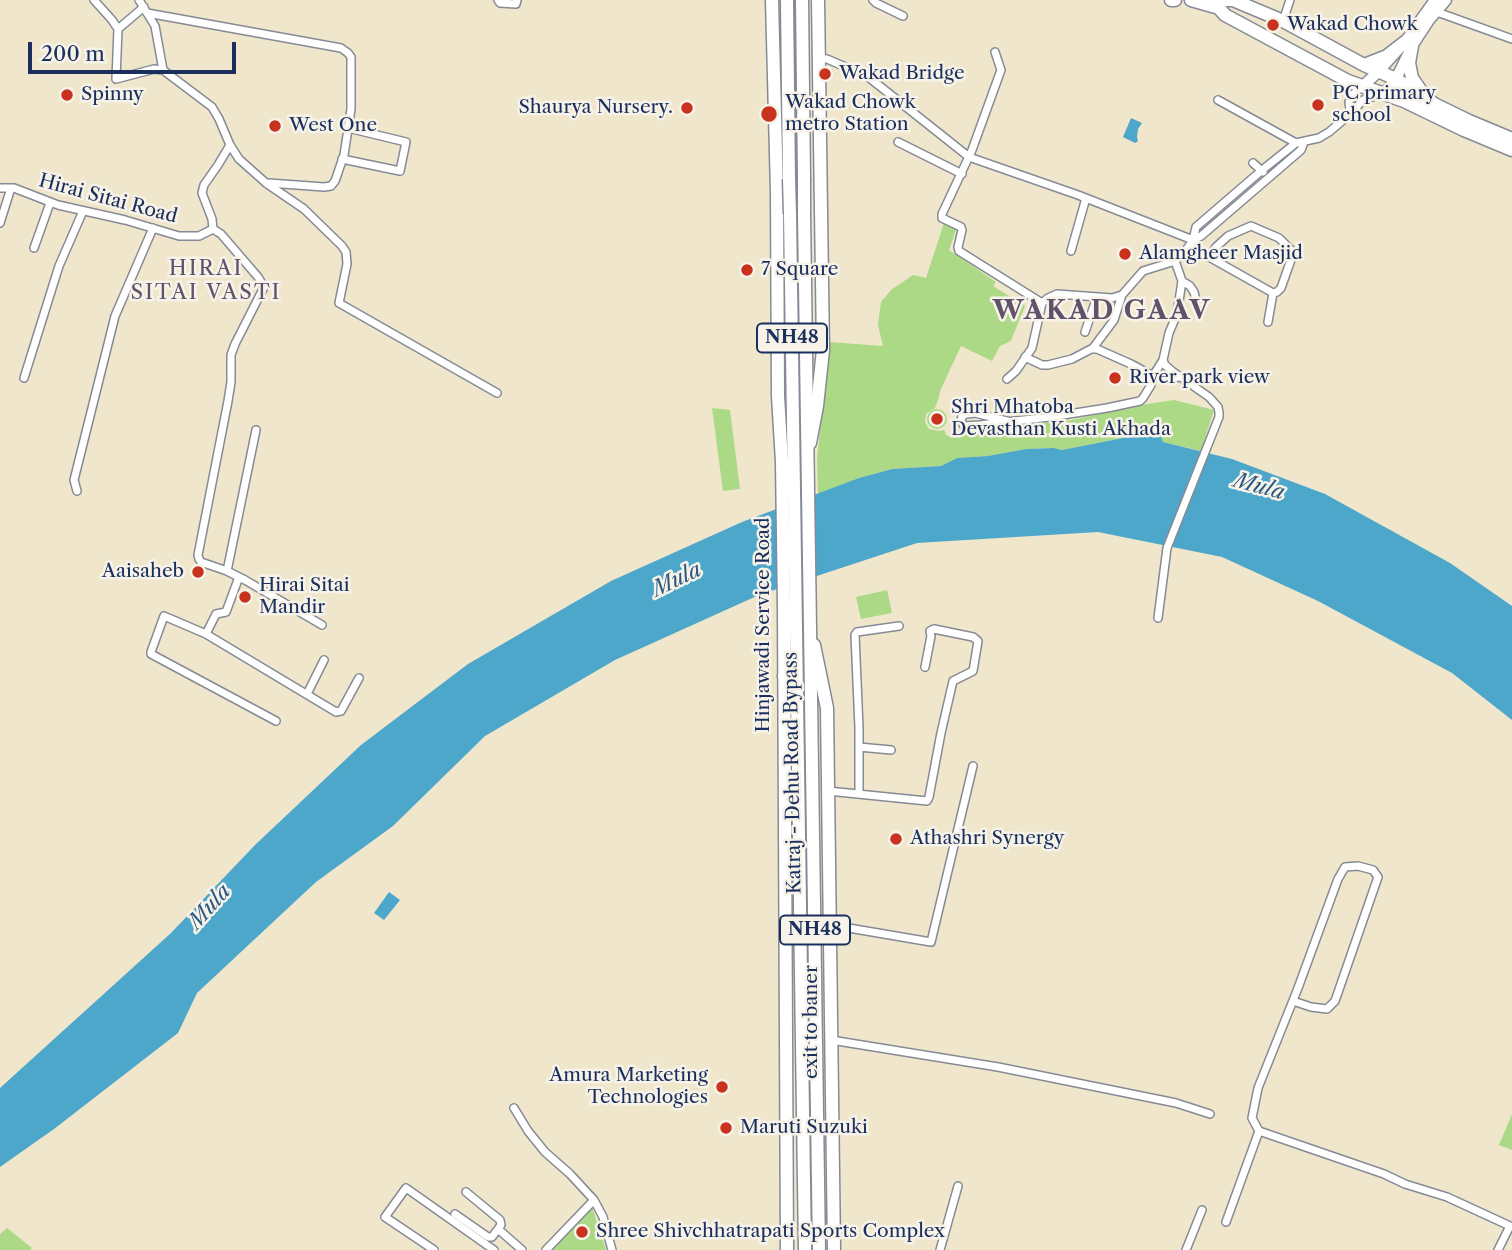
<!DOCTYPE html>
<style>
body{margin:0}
#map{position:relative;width:1512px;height:1250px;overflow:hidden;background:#efe6cc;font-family:"Libre Caslon Text",serif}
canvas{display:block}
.scale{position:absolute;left:28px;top:42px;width:208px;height:32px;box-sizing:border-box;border:4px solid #1b2f5e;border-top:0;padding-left:9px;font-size:21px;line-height:24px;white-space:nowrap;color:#1b2f5e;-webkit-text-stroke:5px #f7f3e8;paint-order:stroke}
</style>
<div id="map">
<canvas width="1512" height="1250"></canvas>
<div class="scale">200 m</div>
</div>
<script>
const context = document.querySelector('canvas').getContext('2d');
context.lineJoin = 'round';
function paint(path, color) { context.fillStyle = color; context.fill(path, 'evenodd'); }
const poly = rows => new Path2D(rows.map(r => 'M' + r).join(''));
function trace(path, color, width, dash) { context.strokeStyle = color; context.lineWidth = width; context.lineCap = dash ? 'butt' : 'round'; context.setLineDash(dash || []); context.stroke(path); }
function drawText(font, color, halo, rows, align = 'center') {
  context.font = font + ' "Libre Caslon Text",serif'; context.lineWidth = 5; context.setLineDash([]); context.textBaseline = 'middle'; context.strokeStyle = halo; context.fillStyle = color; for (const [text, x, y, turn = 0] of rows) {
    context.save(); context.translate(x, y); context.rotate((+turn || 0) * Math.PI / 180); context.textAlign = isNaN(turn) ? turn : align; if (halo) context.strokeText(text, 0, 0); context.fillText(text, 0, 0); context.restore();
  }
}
paint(poly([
 [944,223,957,227,949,250,996,282,993,286,1025,306,1011,341,1000,346,992,361,961,346,940,391,939,397,935,408,926,414,925,422,929,429,939,431,944,430,947,436,989,429,1072,420,1140,405,1174,400,1214,410,1201,451,1163,442,1152,432,1062,450,1054,448,1026,449,988,456,957,458,941,466,892,469,859,478,818,494,817,458,825,387,828,342,883,346,878,325,881,302,891,290,913,275,926,278],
 [712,408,730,410,740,489,723,491],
 '927 419a10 10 0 1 1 20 0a10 10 0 1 1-20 0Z',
 [887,590,892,613,861,619,856,597],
 [1512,1114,1512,1150,1499,1145],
 [586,1204,592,1207,606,1250,548,1250,580,1214,584,1206],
 [7,1228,32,1248,30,1250,0,1250,0,1234]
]), '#abd986');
paint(poly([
 [1131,118,1142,123,1138,129,1137,137,1138,141,1135,143,1123,137],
 [1153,432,1157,433,1161,437,1163,442,1232,459,1325,494,1450,563,1512,606,1512,720,1452,673,1318,601,1222,557,1098,532,917,543,759,595,615,660,485,736,393,826,316,882,197,993,178,1033,54,1129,0,1167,0,1088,171,933,255,845,361,745,468,664,611,581,742,522,859,478,892,469,941,466,957,458,988,456,1026,449,1054,448,1062,450],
 [389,892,400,900,384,920,374,913]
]), '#4da7cb');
const minor = poly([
 [94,0,112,20,118,29,116,79,154,69,163,70],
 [139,0,155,26,163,70,212,107,219,119,230,145,239,159,266,183,304,209,342,246,346,252,347,264,339,303,497,393],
 [498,0,500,3,516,4,517,0],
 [873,0,876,3,903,16],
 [1437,12,1512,39],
 [147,13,341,48,348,53,351,57,351,109,344,155,335,181,331,186,324,187,269,183],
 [1283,21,1290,0],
 [118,29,144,7],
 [995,52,1001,70,972,150,942,214,942,218,961,227,962,230,958,247,959,251,1042,303,1032,348,1016,371,1007,379],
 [819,58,827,59,867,76,969,157,1078,195,1193,240,1201,236,1301,150,1304,142],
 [1218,100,1296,143],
 [1350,110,1349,102,1352,95,1363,86],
 [898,142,962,174],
 [342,159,400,171,406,142,348,128],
 [1253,163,1263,172],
 [0,188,14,188,58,205,125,220,179,236,199,236,213,229,212,219,202,193,204,185,218,165,230,145],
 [0,223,11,188],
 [213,229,221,234,258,277,264,287,235,344,231,355,231,382,228,401,198,555,199,559,201,562,227,571,245,580,322,625],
 [1189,246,1202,252,1209,257,1273,293,1277,292,1281,288,1293,254,1292,251,1279,238,1251,226,1228,236,1216,247,1209,257],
 [34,248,50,203],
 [1071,251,1086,198],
 [1182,281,1190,286,1194,292,1196,300],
 [1042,303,1048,298,1057,294,1112,298,1122,295,1143,271,1175,261,1184,253,1193,240,1196,227,1261,171,1296,143,1319,138,1329,132,1342,121,1350,110,1355,109,1363,100,1378,95],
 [1268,322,1273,293],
 [1085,332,1097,297],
 [1093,348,1114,320,1122,295],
 [1025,357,1042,365,1048,365,1072,359,1091,349,1097,349,1131,364,1153,376,1163,360],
 [24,378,59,266,83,211],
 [1011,422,975,413,966,414,962,416,961,421,964,426,980,425,1050,417,1107,408,1140,401,1143,398,1151,385,1153,376,1171,378,1179,377],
 [77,491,74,480,115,316,153,228],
 [227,571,256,430],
 [1158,618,1167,548,1219,417,1219,412,1218,407,1209,397,1172,371,1165,365,1163,360,1169,333,1177,314,1182,281,1175,261],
 [206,634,216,614,226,612,239,577],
 [307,694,324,660],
 [276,721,151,654,151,652,164,616,206,634,336,712,341,711,359,678],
 [859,747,891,750],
 [828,791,927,801,929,797,941,733,953,681,973,671,978,641,973,637,934,629,930,631,931,636,925,667],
 [859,793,859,728,855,635,857,632,899,626],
 [831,925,931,942,973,766],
 [1293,1001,1311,1007,1327,1009,1335,1001,1378,877,1373,870,1358,866,1345,867,1338,879,1298,988,1258,1088,1252,1118,1259,1131,1384,1174,1405,1184,1447,1197,1510,1226,1498,1250],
 [831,1040,998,1067,1176,1103,1210,1114],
 [514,1108,528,1131,545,1152,570,1174,594,1200,603,1217,612,1250],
 [466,1192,500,1220,501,1225,498,1229,522,1250],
 [455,1214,488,1237,492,1237,498,1229],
 [1226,1222,1259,1131],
 [434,1250,385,1217,406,1188,494,1250],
 [546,1250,594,1200],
 [940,1250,958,1186],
 [1186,1250,1202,1210]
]);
const secondary = poly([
 [1363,86,1379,71,1405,42,1435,0],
 [1384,94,1396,79,1412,46,1429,20,1446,0]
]);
const primary = poly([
 [772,0,777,192,778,396,782,462,784,609,787,1250],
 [1171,0,1175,0],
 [1191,0,1219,8,1225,15,1348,81,1404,101,1464,130,1512,150],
 [1220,0,1233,0,1283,21,1364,65,1396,79,1436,105,1469,121,1512,139],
 [1412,46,1409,63,1412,78,1421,91],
 [1364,65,1387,56,1405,42],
 [810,443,817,406,823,350,818,0],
 [814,645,827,708,834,1250]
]);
const trunk = poly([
 [787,0,789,179],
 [802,0,804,179],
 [790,214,805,1250],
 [804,214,819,1250],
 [784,676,795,696]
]);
trace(minor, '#858a95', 10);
trace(secondary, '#858a95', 13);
trace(primary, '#858a95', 15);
trace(trunk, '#858a95', 15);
trace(minor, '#fff', 7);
trace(secondary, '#fff', 10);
trace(primary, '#fff', 12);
trace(trunk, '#fff', 12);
const trunkBridge = poly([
 [789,179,790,214],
 [804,179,804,214]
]);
trace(trunkBridge, '#858a95', 15, []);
trace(trunkBridge, '#fff', 12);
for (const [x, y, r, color] of [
 [1273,25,7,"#c8321e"],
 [825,74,7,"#c8321e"],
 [67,95,7,"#c8321e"],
 [1318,105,7,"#c8321e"],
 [687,108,7,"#c8321e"],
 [769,114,9,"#c8321e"],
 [275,126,7,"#c8321e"],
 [1125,254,7,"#c8321e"],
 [747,270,7,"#c8321e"],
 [1115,378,7,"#c8321e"],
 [937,419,7,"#c8321e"],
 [198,572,7,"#c8321e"],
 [245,597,7,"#c8321e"],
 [896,839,7,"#c8321e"],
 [722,1087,7,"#c8321e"],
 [726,1128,7,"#c8321e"],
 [582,1232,7,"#c8321e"]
]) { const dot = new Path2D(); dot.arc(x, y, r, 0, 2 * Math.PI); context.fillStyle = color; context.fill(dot); trace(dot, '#f7f3e8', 2.5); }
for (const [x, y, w] of [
 [792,338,70],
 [815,930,70]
]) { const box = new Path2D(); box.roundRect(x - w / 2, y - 14.5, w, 29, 5); context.fillStyle = '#f7f3e8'; context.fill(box); trace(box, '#1b2f5e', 2); }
drawText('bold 18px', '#1b2f5e', null, [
 ["NH48",792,338],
 ["NH48",815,930]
]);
drawText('19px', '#1b2f5e', '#f7f3e8', [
 ["Wakad Chowk",1287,25],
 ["Wakad Bridge",839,74],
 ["PC primary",1332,94],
 ["school",1332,116],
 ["Spinny",81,95],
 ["Wakad Chowk",785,103],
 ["metro Station",785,125],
 ["Shaurya Nursery.",673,108,"right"],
 ["West One",289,126],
 ["Alamgheer Masjid",1139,254],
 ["7 Square",761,270],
 ["River park view",1129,378],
 ["Shri Mhatoba",951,408],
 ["Devasthan Kusti Akhada",951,430],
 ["Aaisaheb",184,572,"right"],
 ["Hirai Sitai",259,586],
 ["Mandir",259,608],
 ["Athashri Synergy",910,839],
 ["Amura Marketing",708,1076,"right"],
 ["Technologies",708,1098,"right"],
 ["Maruti Suzuki",740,1128],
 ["Shree Shivchhatrapati Sports Complex",596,1232]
], 'left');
drawText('19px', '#1b2f5e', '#f7f3e8', [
 ["Hirai Sitai Road",108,199,15],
 ["Hinjawadi Service Road",764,625,-90],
 ["Katraj - Dehu Road Bypass",793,773,-91],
 ["exit to baner",812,1022,-90]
]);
context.letterSpacing = '2px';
drawText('21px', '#61526c', '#f7f3e8', [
 ["HIRAI",206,269],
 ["SITAI VASTI",206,293]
]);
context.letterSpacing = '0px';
drawText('italic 21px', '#2c5984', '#f7f3e8', [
 ["Mula",1259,487,15],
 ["Mula",677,580,-26],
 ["Mula",210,907,-48]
]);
context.letterSpacing = '2px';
drawText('bold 26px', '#61526c', '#f7f3e8', [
 ["WAKAD GAAV",1102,311]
]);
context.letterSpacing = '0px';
</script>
